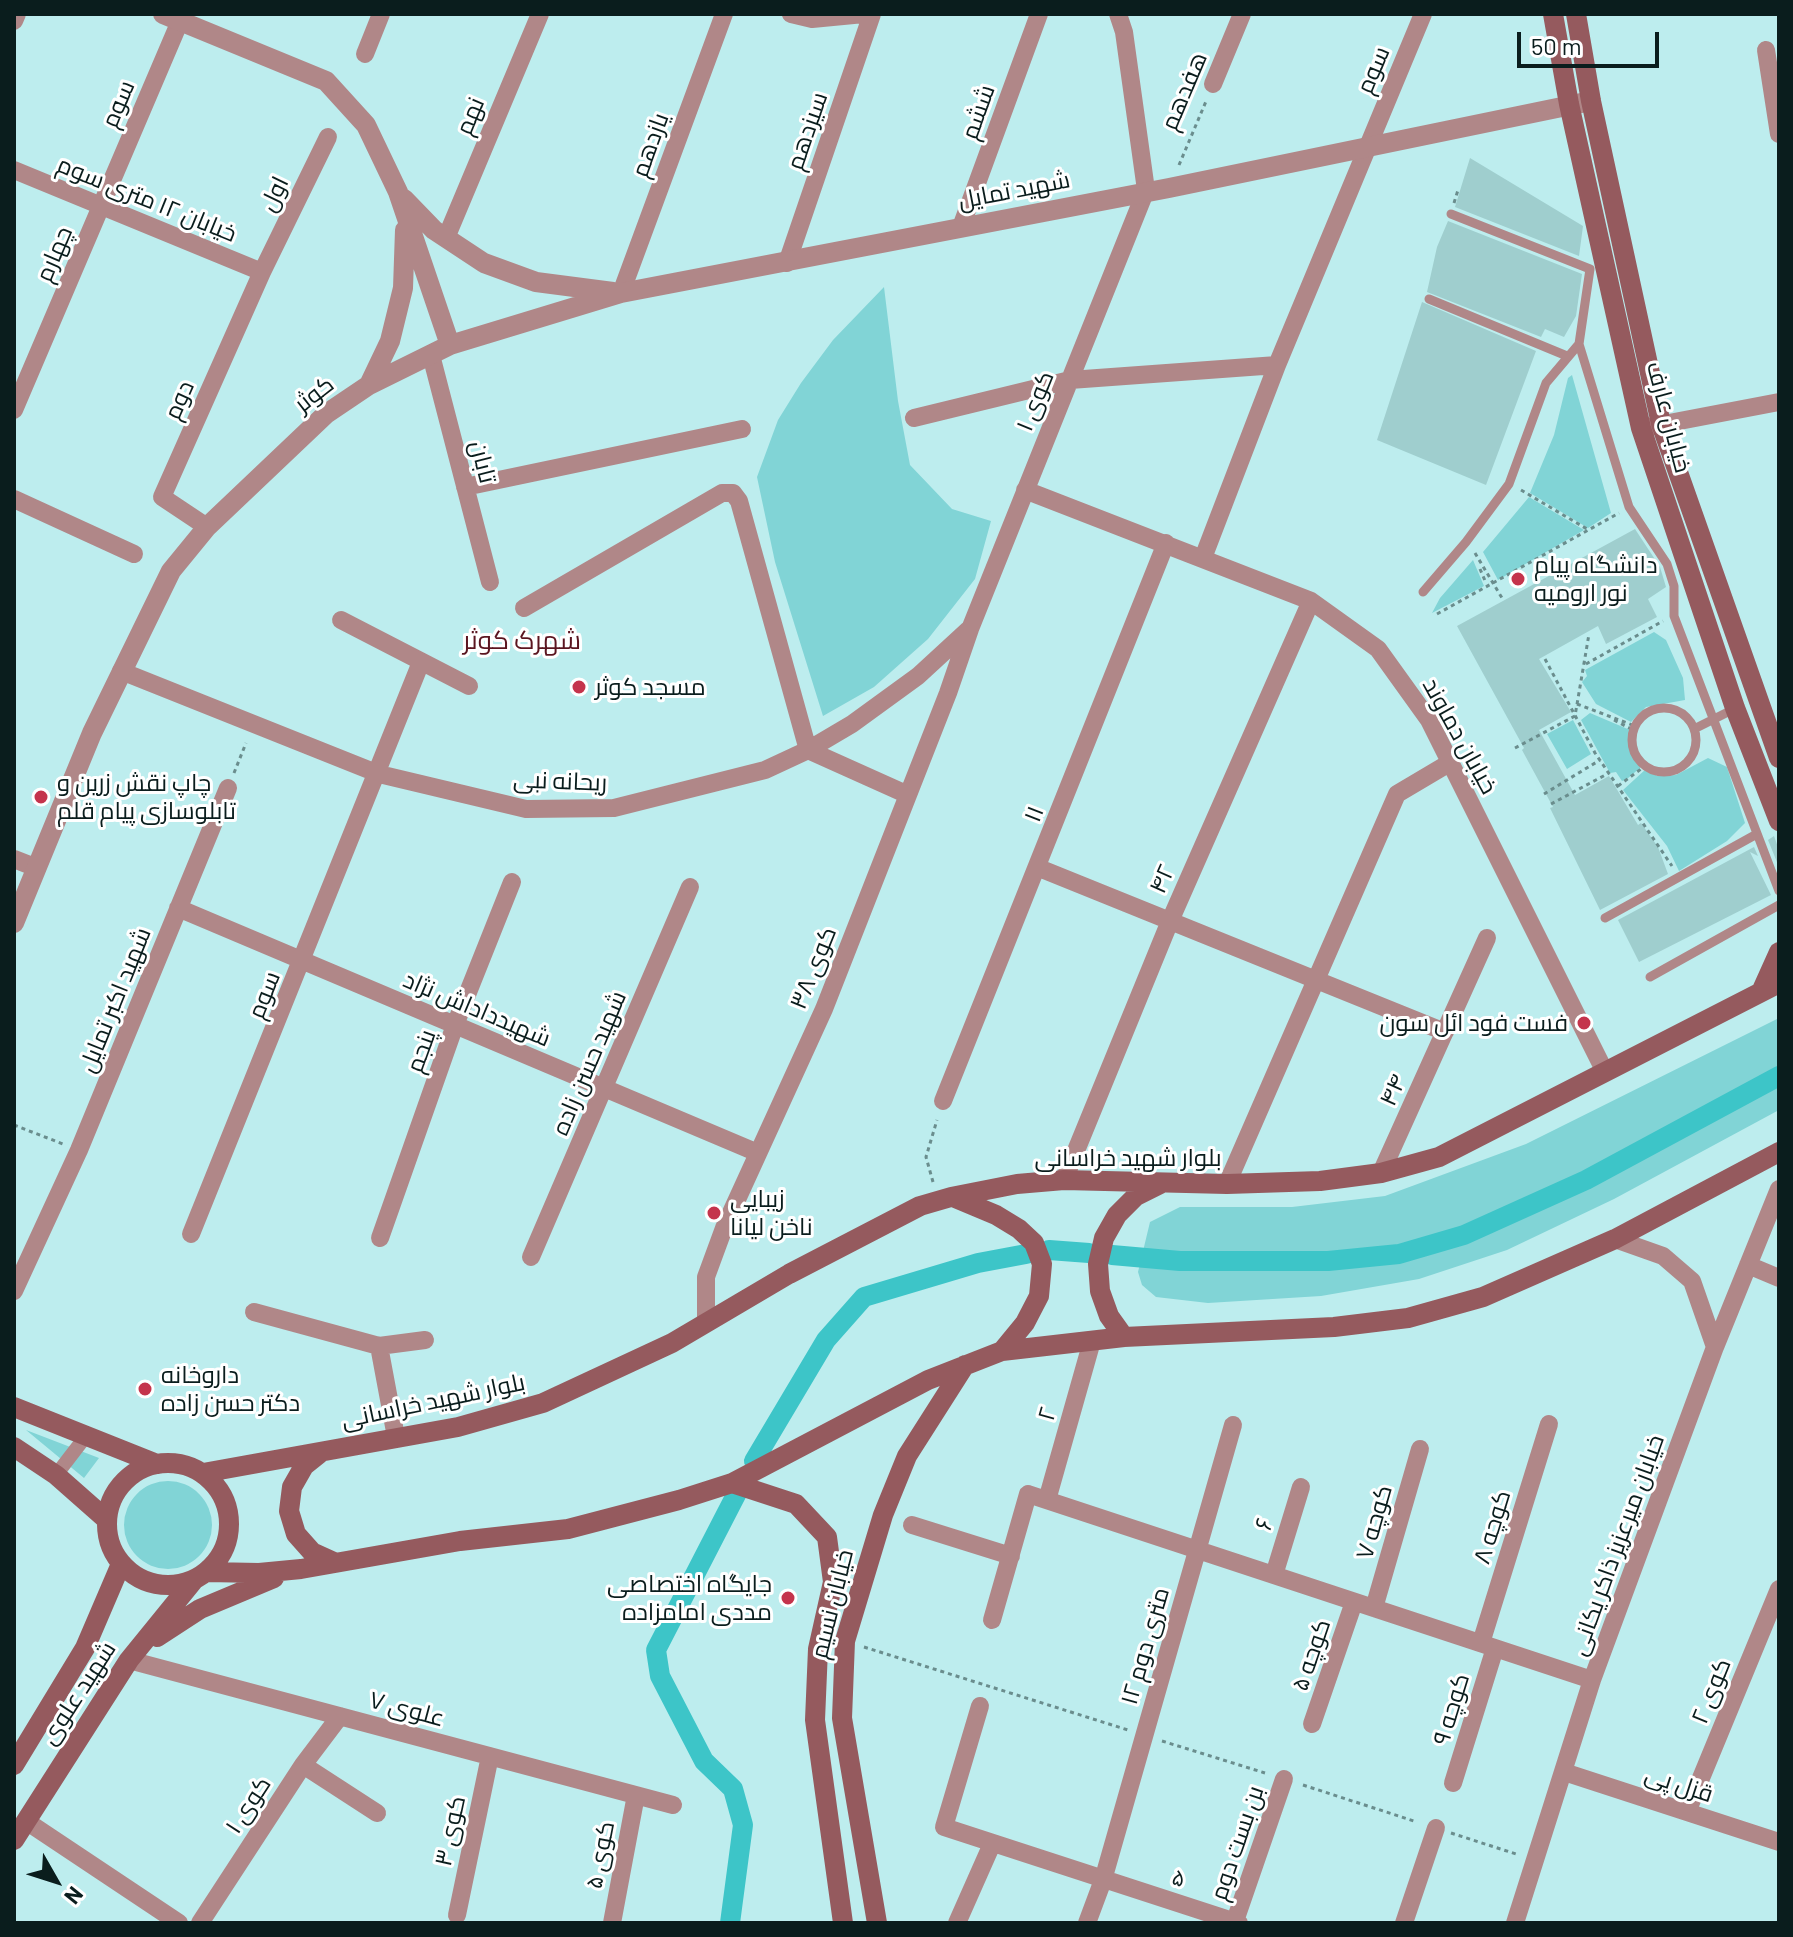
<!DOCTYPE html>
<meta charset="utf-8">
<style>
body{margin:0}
#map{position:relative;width:1793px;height:1937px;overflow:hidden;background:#bdedee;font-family:Barlow,sans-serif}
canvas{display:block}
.frame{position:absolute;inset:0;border:16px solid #0a1d1d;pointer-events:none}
.north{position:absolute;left:16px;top:1841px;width:80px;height:80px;-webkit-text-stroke:6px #fff;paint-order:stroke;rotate:129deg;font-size:22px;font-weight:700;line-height:32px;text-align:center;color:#0a1d1d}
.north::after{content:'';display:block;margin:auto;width:28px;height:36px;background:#0a1d1d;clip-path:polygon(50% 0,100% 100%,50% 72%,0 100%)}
.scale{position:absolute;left:1517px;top:32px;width:142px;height:36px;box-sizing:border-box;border:4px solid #0a1d1d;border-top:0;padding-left:10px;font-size:24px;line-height:28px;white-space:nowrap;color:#0a1d1d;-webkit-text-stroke:6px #fff;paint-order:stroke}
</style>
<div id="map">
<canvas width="1793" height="1937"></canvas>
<div class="frame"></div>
<div class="north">N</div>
<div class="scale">50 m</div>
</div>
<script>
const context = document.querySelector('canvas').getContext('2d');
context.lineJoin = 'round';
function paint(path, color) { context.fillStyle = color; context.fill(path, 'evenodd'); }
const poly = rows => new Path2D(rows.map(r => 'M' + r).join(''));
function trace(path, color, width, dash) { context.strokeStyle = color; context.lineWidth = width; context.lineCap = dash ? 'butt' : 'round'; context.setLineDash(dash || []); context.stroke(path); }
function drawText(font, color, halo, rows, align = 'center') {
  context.font = font + ' Barlow,Cairo,sans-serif'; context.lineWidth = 6; context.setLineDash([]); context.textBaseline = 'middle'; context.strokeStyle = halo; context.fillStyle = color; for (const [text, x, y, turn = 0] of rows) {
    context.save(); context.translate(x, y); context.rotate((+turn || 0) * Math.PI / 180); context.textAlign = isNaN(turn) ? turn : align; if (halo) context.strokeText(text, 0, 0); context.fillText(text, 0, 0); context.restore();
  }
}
paint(poly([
 [884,287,898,401,910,465,952,509,991,521,975,579,928,639,874,687,823,716,775,562,757,477,778,420,801,383,833,340],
 [1572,375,1611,513,1588,528,1530,493,1554,435,1568,378],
 [1529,497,1584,530,1498,580,1483,552],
 [1473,560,1484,586,1432,613,1440,598],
 [1654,632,1666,640,1683,678,1685,700,1646,707,1631,722,1596,704,1582,682,1587,676,1585,670],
 [1590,713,1630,730,1631,751,1641,767,1627,779,1622,781,1616,772,1610,773,1581,720],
 [1573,720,1591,754,1567,769,1547,734],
 [1708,758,1727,767,1745,823,1727,841,1679,871,1667,846,1623,790,1646,769,1657,776,1676,775],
 [1779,1018,1779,1110,1614,1199,1507,1250,1419,1279,1321,1296,1208,1303,1156,1297,1142,1285,1138,1272,1150,1222,1180,1207,1292,1207,1385,1196,1526,1144],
 [26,1430,99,1458,84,1478],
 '124 1525a44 44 0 1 1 88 0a44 44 0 1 1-88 0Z'
]), '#81d4d6');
trace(poly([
 [1049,1250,1089,1253],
 [1112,1255,1180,1261,1328,1261,1399,1254,1464,1235,1586,1180,1779,1076],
 [754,1461,826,1340,864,1297,978,1263,1026,1254],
 [730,1923,743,1825,733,1789,704,1761,660,1676,656,1650,739,1489]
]), '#3dc5c8', 20);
paint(poly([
 [1470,158,1583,226,1579,256,1455,207],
 [1448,221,1582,274,1576,316,1564,337,1545,329,1541,337,1427,292,1437,247],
 [1422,302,1536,351,1486,485,1377,440],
 [1635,529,1660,567,1666,587,1648,599,1657,617,1606,644,1598,626,1539,659,1571,712,1539,730,1575,795,1609,776,1638,825,1641,823,1658,847,1668,874,1600,910,1550,808,1553,807,1522,750,1524,748,1457,626],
 [1774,836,1779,850,1779,867,1768,840],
 [1754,847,1758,856,1750,852,1771,895,1639,962,1618,920]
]), '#9fcece');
trace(poly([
 [1179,165,1207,99],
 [1454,203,1458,190],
 [1521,490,1587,529],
 [1475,553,1502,598],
 [1480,569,1486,583],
 [1437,614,1619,513],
 [1545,659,1595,753,1672,866],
 [1586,664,1663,621],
 [1577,704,1635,726],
 [1614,720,1633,730],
 [1515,748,1575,716,1589,634],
 [234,773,246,743],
 [1618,786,1645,766],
 [1544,794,1600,760],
 [1551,804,1609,773],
 [14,1125,63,1144],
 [933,1182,926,1157,937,1120],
 [864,1647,1128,1730],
 [1162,1741,1265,1773],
 [1303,1785,1417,1822],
 [1451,1833,1516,1854]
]), '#6a8d8d', 3, [4, 4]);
trace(poly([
 [1451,214,1590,269,1579,344,1629,507,1667,564,1674,586,1674,616,1779,891],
 [1429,299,1567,356],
 [1423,592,1466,542,1509,484,1546,383,1579,344],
 '1632 740a32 32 0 1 1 64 0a32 32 0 1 1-64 0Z',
 [1694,729,1734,709],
 [1605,918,1755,835],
 [1650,977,1779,905]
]), '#b08788', 9);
trace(poly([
 [56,1475,86,1436]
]), '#b08788', 14);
trace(poly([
 [791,14,812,19,864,14],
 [14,21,17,14],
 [1766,50,1779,134],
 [365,54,381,14],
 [1213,84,1242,14],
 [14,170,262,272],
 [961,227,1039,14],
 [446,238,540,14],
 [787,263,872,14],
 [621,293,724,14],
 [431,355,490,582],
 [14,410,180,21],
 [914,418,1070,380,1277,365],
 [1648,427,1779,402],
 [465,487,742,429],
 [1025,490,1311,601,1378,649,1429,720,1604,1070],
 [14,499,134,554],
 [207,527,162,497,262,272,328,137],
 [1203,558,1277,365,1423,14],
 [524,608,722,493,733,493,739,501,808,750,906,794],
 [341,620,469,686],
 [121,671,379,774,526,809,614,808,765,770,808,750,852,724,918,676,968,630],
 [14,859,37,868],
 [1039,868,1445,1032],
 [178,908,758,1153],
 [943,1101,1166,543],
 [1381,1173,1487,938],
 [1064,1180,1170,921,1311,601],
 [1227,1184,1397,794,1451,762],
 [191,1234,421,662],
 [380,1238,455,1025,512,882],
 [1615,1239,1663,1256,1692,1281,1715,1347],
 [531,1257,690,887],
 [1748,1265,1779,1278],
 [14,1291,79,1150,228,788],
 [254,1312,379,1346,425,1340],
 [706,1323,706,1277,724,1228,824,1009,948,693,970,629,1146,190,1124,32,1118,14],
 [379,1346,396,1437],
 [1047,1500,1092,1341],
 [912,1525,1011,1556],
 [1274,1575,1301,1487],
 [1374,1608,1420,1449],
 [992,1620,1028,1494,1592,1680],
 [1481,1643,1549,1424],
 [129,1660,673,1805],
 [980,1706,944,1827,1239,1923],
 [1312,1724,1354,1602],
 [303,1765,377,1813],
 [1564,1772,1779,1842],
 [1453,1783,1495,1648],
 [1687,1812,1779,1589],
 [26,1821,179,1923],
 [457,1915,490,1756],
 [1235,1921,1284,1779],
 [200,1923,303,1765,340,1716],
 [612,1923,636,1795],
 [957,1923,992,1844],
 [1087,1923,1103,1880,1233,1425],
 [1404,1923,1436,1828],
 [1515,1923,1592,1680,1715,1347,1779,1189]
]), '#b08788', 18);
trace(poly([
 [163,14,326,81,366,125,398,192,450,345],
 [404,199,434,230,484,263,536,282,613,292],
 [369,385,390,341,403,288,405,230],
 [14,923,92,733,171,571,207,527,326,414,369,385,450,345,621,293,1169,188,1591,101]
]), '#b08788', 20);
trace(poly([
 [1553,14,1569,104,1641,428,1735,708,1779,821],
 [1576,14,1591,101,1661,424,1779,758],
 [1761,992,1779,952],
 [953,1197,996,1215,1019,1229,1034,1243,1042,1264,1039,1296,1025,1323,1002,1351],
 [1124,1337,1109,1316,1100,1291,1098,1264,1104,1238,1117,1215,1136,1196,1160,1184],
 [14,1407,157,1464],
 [14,1447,56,1475,107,1520],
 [319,1454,304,1466,292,1487,289,1511,296,1534,312,1552,334,1562],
 '107 1524a61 61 0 1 1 122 0a61 61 0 1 1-122 0Z',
 [203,1473,458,1427,543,1403,672,1343,789,1274,920,1206,951,1197,1017,1184,1064,1180,1227,1184,1320,1181,1381,1173,1439,1157,1779,983],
 [732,1483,796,1504,827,1537,833,1582,818,1649,815,1720,843,1923],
 [207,1572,259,1573,301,1569,460,1541,568,1529,679,1500,732,1483,928,1380,1002,1351,1124,1337,1334,1327,1408,1318,1483,1297,1615,1239,1779,1152],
 [157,1637,200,1609,274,1578],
 [14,1765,85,1648,121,1564],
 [14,1840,129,1660,194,1580],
 [877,1923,842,1718,845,1641,883,1515,907,1456,965,1365]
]), '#955a5e', 20);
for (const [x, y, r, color] of [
 [1518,579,8,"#c4344c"],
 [579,687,8,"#c4344c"],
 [41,797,8,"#c4344c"],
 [1584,1023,8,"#c4344c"],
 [714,1213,8,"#c4344c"],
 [145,1389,8,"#c4344c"],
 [788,1598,8,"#c4344c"]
]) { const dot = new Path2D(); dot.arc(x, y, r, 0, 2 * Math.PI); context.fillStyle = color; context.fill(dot); trace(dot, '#fff', 3); }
drawText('24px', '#0a1d1d', '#fff', [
 ["سوم",1373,70,-67],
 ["هفدهم",1184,91,-67],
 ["سوم",118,104,-67],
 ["ششم",978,112,-70],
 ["نهم",470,116,-67],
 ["سیزدهم",807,131,-71],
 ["یازدهم",650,145,-70],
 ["شهید تمایل",1014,190,-11],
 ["اول",274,194,-64],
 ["خیابان ۱۲ متری سوم",147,199,22],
 ["چهارم",54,254,-67],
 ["کوثر",314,394,-38],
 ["دوم",179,400,-66],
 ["کوی ۱",1035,401,-68],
 ["خیابان عارف",1669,417,75],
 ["تابان",483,462,76],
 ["خیابان دماوند",1460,736,61],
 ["ریحانه نبی",560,781,2],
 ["۱۱",1034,814,-69],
 ["۴۲",1162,879,-66],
 ["کوی ۳۸",813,968,-68],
 ["سوم",264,995,-68],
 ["شهید اکبر تمایل",115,1000,-68],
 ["شهیدداداش نژاد",477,1009,23],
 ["پنجم",421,1051,-70],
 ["شهید حسن زاده",589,1063,-67],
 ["۴۴",1393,1090,-66],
 ["بلوار شهید خراسانی",1128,1158],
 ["بلوار شهید خراسانی",433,1401,-12],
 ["۲",1047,1414,-74],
 ["کوچه ۷",1374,1522,-74],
 ["۶",1264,1524,-73],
 ["کوچه ۸",1492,1527,-73],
 ["خیابان میرعزیز ذاکر یکانی",1617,1545,-70],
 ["خیابان نسیم",832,1604,-76],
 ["۱۲ متری دوم",1145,1646,-74],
 ["کوچه ۵",1311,1655,-71],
 ["کوی ۲",1711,1691,-68],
 ["شهید علوی",78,1693,-57],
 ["علوی ۷",407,1709,15],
 ["کوچه ۹",1451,1709,-73],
 ["قزل پی",1679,1784,18],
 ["کوی ۱",248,1805,-57],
 ["کوی ۳",450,1831,-78],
 ["بن بست دوم",1237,1843,-71],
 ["کوی ۵",600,1855,-79],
 ["۵",1179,1878,18]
]);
drawText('24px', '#0a1d1d', '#fff', [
 ["دانشگاه پیام",1534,565],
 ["نور ارومیه",1534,593],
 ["مسجد کوثر",595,687],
 ["چاپ نقش زرین و",57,783],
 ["تابلوسازی پیام قلم",57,811],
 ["فست فود ائل سون",1568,1023,"right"],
 ["زیبایی",730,1199],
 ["ناخن لیانا",730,1227],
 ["داروخانه",161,1375],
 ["دکتر حسن زاده",161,1403],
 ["جایگاه اختصاصی",772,1584,"right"],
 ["مددی امامزاده",772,1612,"right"]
], 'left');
drawText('26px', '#5a1520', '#fff', [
 ["شهرک کوثر",522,640]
]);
</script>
